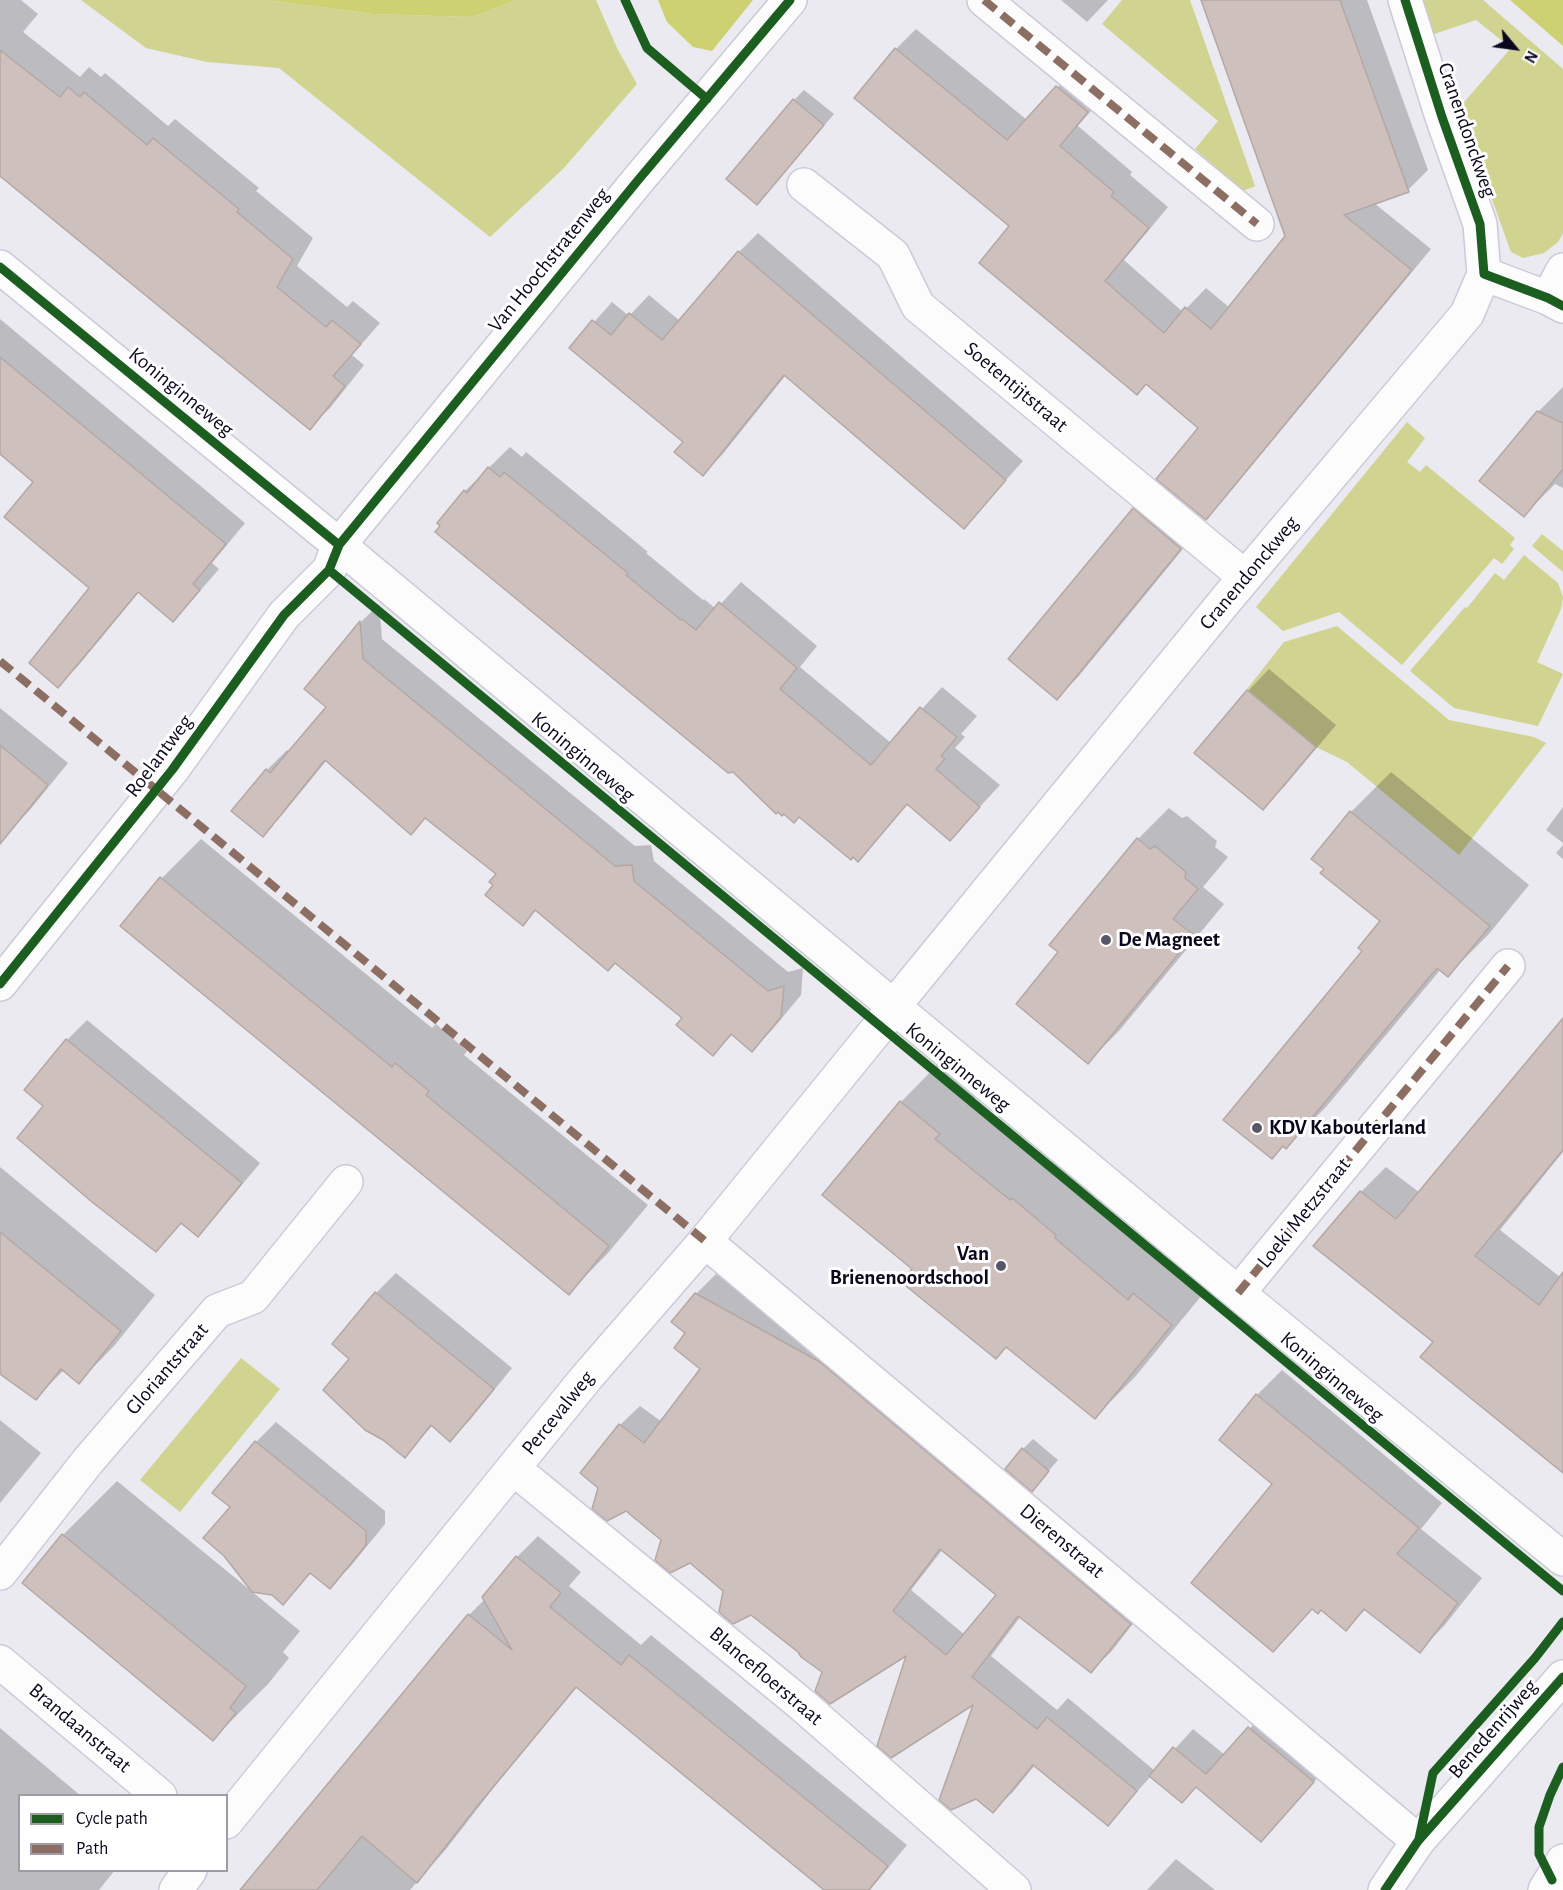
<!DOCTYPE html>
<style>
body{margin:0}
#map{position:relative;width:1563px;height:1890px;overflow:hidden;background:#eaeaf0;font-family:"Alegreya Sans",sans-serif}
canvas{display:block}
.legend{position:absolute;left:18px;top:1794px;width:210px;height:78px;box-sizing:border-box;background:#fff;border:2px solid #9e9ca5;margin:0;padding:8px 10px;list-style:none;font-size:18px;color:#0d071e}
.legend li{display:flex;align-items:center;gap:12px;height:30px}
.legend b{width:30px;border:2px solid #9e9ca5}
.north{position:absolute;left:1485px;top:18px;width:60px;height:60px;-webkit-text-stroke:4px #fff;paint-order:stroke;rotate:119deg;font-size:16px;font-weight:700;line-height:24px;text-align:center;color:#0d071e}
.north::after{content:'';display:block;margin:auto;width:21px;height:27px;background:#0d071e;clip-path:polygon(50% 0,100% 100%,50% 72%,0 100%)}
</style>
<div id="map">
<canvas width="1563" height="1890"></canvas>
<ul class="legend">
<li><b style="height:8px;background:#1b5e20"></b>Cycle path</li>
<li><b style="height:8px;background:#8d6e63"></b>Path</li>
</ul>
<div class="north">N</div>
</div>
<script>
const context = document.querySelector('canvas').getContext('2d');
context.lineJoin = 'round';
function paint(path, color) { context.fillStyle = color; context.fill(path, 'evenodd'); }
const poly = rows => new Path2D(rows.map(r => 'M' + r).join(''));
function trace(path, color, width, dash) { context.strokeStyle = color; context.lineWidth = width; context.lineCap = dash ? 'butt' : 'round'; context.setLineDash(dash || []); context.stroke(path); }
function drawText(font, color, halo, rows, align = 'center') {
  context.font = font + ' "Alegreya Sans",sans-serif'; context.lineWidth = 6; context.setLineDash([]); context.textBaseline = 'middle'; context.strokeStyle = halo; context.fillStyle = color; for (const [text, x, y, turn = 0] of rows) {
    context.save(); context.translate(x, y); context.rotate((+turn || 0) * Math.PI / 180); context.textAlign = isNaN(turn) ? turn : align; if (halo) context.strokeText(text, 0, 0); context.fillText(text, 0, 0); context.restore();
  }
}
paint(poly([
 [81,0,267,0,373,14,472,17,517,0,596,0,617,48,637,84,563,169,490,237,279,68,207,62,146,48],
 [1122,0,1190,0,1255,186,1243,191,1195,149,1218,121,1102,24],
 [1423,0,1483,0,1563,69,1563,233,1558,242,1544,253,1523,258,1511,252,1459,108,1511,48,1476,20,1434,34],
 [1407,422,1425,438,1407,462,1420,472,1426,465,1515,538,1510,545,1514,549,1502,564,1494,558,1402,665,1339,612,1283,631,1256,607],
 [1542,534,1563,551,1563,572,1532,546],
 [1524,555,1558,583,1563,597,1561,609,1537,662,1563,674,1538,726,1454,708,1410,671,1465,607,1467,608,1495,573,1504,580],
 [1337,626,1449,720,1534,737,1546,743,1459,855,1347,762,1316,747,1247,689,1284,642],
 [241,1358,280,1389,180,1512,140,1480]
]), '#d1d391');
paint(poly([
 [267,0,517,0,472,17,373,14],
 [658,0,753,0,712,51,693,47,667,22],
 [1510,0,1563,0,1563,46]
]), '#ced172');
paint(poly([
 [0,0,21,0,38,14,23,32,80,77,89,67,101,77,105,73,168,126,175,119,259,188,256,191,313,238,297,266,347,307,353,301,380,323,352,355,364,365,330,408,309,428,0,173],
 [1061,0,1108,0,1087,22],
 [1201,0,1367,0,1428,170,1408,190,1374,203,1431,249,1225,498,1205,518,1201,427,1147,383,1137,393,1011,226,857,98,896,49,916,29,1027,120,1077,67,1107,92,1078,126,1132,172,1130,175,1168,207,1124,260,1183,312,1206,288,1230,308,1287,237],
 [804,90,834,114,767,193,794,100],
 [758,233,1023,461,964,527,786,375,722,455,703,474,685,442,571,348,612,302,629,316,649,295,680,321,739,252],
 [0,319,245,523,212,563,219,569,193,599,173,620,140,591,78,666,58,686,91,587,35,482,0,452],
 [1563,387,1563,488,1555,484,1524,515,1482,481,1538,412],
 [510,447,522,457,526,452,648,552,646,553,703,600,704,599,716,609,741,582,817,646,800,667,891,743,942,687,977,716,961,734,965,737,955,748,1000,785,950,839,908,804,858,859,800,815,465,491],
 [1155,488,1201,527,1078,677,1057,698,1134,509],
 [379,604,382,639,635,846,651,845,654,861,788,972,803,968,801,995,772,1030,752,1050,733,1034,713,1054,684,1018,615,962,537,909,523,924,498,874,427,817,411,833,327,760,282,815,262,835,267,770,287,750,290,752,328,707,306,689,361,622],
 [1269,669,1336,725,1284,787,1263,808,1196,752,1248,691],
 [0,708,68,763,29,811,8,832,0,825],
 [1391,772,1529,885,1488,935,1448,975,1441,969,1326,1107,1286,1147,1284,1145,1272,1157,1364,951,1382,921,1326,869,1351,812],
 [1563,807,1563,843,1546,830],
 [1169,808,1182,818,1187,816,1217,841,1215,847,1228,857,1203,887,1224,904,1119,1031,1088,1062,1060,952,1138,839],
 [201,839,432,1028,436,1024,467,1051,464,1055,648,1205,608,1253,569,1293,162,878],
 [1563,845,1563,859,1556,853],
 [87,1020,260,1163,217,1215,198,1235,182,1223,156,1250,67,1040],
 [1563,1022,1563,1152,1500,1230,1560,1277,1563,1274,1563,1472,1435,1341,1361,1192,1386,1167,1420,1193],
 [941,1061,979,1093,974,1099,1051,1161,1053,1159,1095,1194,1094,1197,1168,1260,1174,1254,1211,1284,1135,1377,1095,1417,824,1195,901,1102],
 [0,1167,155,1295,114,1346,79,1382,64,1370,36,1398,0,1372],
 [396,1273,512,1368,470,1420,450,1440,433,1425,404,1456,351,1358,376,1293],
 [716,1274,840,1343,1149,1603,1111,1652,1091,1671,1021,1616,991,1656,1057,1710,1068,1698,1155,1771,1193,1729,1225,1755,1268,1709,1332,1762,1261,1840,1197,1786,1182,1801,1151,1776,1108,1824,1035,1765,1013,1792,993,1811,976,1701,908,1652,823,1672,663,1540,620,1425,640,1406,662,1422,702,1368,687,1333,696,1294],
 [943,1549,999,1595,965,1635,911,1590],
 [1282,1370,1442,1503,1421,1529,1482,1578,1444,1626,1419,1651,1366,1609,1346,1629,1321,1608,1313,1608,1273,1650,1274,1484,1257,1395],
 [0,1420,41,1453,0,1503],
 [276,1422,385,1511,385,1524,350,1567,330,1587,312,1572,283,1603,232,1507,214,1493,256,1442],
 [1033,1439,1058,1460,1032,1490,1023,1449],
 [117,1481,300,1631,283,1652,289,1658,268,1684,213,1739,63,1535],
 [538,1536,581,1572,569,1586,641,1645,651,1635,907,1845,870,1890,826,1890,578,1686,495,1786,447,1848,410,1890,242,1890,469,1615,485,1599,484,1597,517,1557],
 [0,1728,81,1796,20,1796,20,1870,115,1870,99,1890,0,1890],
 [1176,1859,1215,1890,1147,1890]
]), '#0003');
const building = poly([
 [1201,0,1340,0,1409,192,1344,215,1412,270,1206,520,1156,479,1198,428,1146,384,1137,395,979,263,1009,226,854,98,895,48,1007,140,1056,86,1088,112,1060,146,1114,192,1111,196,1149,228,1105,281,1164,333,1185,307,1211,329,1285,236,1201,0],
 [0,50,60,97,68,87,80,97,84,92,147,145,153,138,239,209,237,212,293,259,277,287,326,327,332,320,361,344,333,376,345,386,310,430,0,176,0,50],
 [793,99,824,125,757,205,726,179,793,99],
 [738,251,1006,480,964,529,784,375,703,476,674,452,683,442,569,348,592,320,611,335,629,313,662,340,738,251],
 [0,357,226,544,193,584,200,590,173,622,138,592,58,688,29,663,89,588,4,517,33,482,0,454,0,357],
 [1537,411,1563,423,1563,469,1524,517,1479,481,1537,411],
 [488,467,500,477,504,472,628,573,626,575,681,620,682,619,696,630,719,602,797,668,780,689,871,765,920,707,957,737,941,756,945,759,936,769,980,807,950,841,907,804,858,862,853,857,851,860,799,817,794,823,784,814,782,816,778,812,776,814,733,772,728,773,435,532,440,526,437,523,464,490,467,493,488,467],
 [1133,508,1181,549,1057,700,1008,659,1133,508],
 [360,621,363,659,615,866,632,865,634,881,768,991,784,986,781,1017,752,1052,731,1034,713,1056,676,1025,682,1018,615,963,608,971,535,910,523,926,485,895,493,885,489,882,496,874,425,818,411,835,325,760,263,837,231,811,266,769,270,773,326,707,304,689,360,621],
 [1247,690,1316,747,1263,810,1194,753,1247,690],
 [0,745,48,785,0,844,0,745],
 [1350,811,1490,926,1448,977,1437,968,1286,1149,1283,1146,1272,1159,1223,1120,1362,951,1358,948,1380,921,1320,873,1324,869,1311,859,1350,811],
 [1137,838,1150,849,1155,846,1186,872,1185,878,1198,889,1173,919,1194,935,1088,1064,1016,1004,1058,952,1049,945,1137,838],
 [160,877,392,1067,395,1063,429,1091,426,1095,609,1246,569,1295,120,926,160,877],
 [1563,1018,1563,1150,1475,1256,1539,1305,1563,1272,1563,1473,1420,1357,1433,1342,1313,1246,1360,1191,1396,1219,1563,1018],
 [66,1039,242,1183,198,1237,181,1223,156,1252,92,1202,17,1138,43,1106,24,1090,66,1039],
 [900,1101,940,1134,935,1139,1010,1200,1012,1198,1056,1235,1055,1238,1128,1300,1133,1293,1172,1325,1095,1419,1006,1347,996,1359,901,1282,912,1269,822,1195,900,1101],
 [0,1232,121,1331,79,1384,61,1369,36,1400,0,1374,0,1232],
 [375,1292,494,1389,450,1442,431,1425,405,1458,383,1440,365,1430,323,1390,349,1359,332,1344,375,1292],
 [695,1293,820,1362,1131,1624,1091,1673,1018,1616,972,1677,1037,1729,1047,1717,1137,1791,1108,1826,1033,1765,993,1813,976,1799,951,1810,939,1800,973,1705,891,1758,877,1746,906,1656,830,1704,815,1691,822,1672,801,1657,798,1652,751,1615,733,1624,719,1612,723,1591,690,1563,670,1573,655,1560,661,1540,626,1511,607,1521,592,1509,598,1488,580,1473,619,1424,644,1443,700,1369,674,1348,685,1333,671,1322,695,1293],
 [940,1549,996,1595,946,1655,893,1611,940,1549],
 [1256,1394,1419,1528,1397,1554,1458,1603,1420,1653,1364,1609,1346,1631,1321,1610,1318,1614,1312,1609,1273,1652,1191,1583,1272,1484,1219,1440,1256,1394],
 [255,1441,366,1531,366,1545,330,1589,310,1573,283,1605,272,1595,252,1592,224,1556,203,1538,230,1507,212,1493,255,1441],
 [1022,1448,1049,1471,1032,1492,1005,1469,1022,1448],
 [62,1534,246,1686,230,1708,236,1713,213,1741,22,1583,62,1534],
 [516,1556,561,1593,550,1607,621,1665,629,1655,888,1866,869,1890,824,1890,576,1687,475,1809,417,1883,362,1836,317,1890,240,1890,468,1614,512,1650,482,1597,516,1556],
 [1248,1727,1314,1782,1261,1842,1196,1787,1182,1803,1149,1776,1173,1747,1206,1774,1248,1727]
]);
paint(building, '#cec1bd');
trace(building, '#b4a8a4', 1.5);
const street = poly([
 [984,0,1257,224],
 [804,185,893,255,918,306,1245,577],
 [0,267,339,545,1238,1293,1563,1559],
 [1484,274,1548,298,1563,306],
 [1548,298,1563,270],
 [705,1241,1418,1841],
 [1238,1293,1508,966],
 [513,1468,800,1703,1014,1890],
 [0,1573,88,1461,217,1311,253,1297,346,1182],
 [0,1662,160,1796],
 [226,1822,587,1377,705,1241,879,1027,893,1007,1230,595,1467,314,1484,274,1480,224,1442,117,1405,0],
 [176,1890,190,1870],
 [1385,1890,1418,1841,1563,1677],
 [1545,1890,1563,1861]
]);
const secondary = poly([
 [0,984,172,770,284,615,329,570,339,545,639,179,790,0]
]);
trace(street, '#cccada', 36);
trace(secondary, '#cccada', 36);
trace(street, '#fcfcfd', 33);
trace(secondary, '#fcfcfd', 33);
trace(poly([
 [984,0,1257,224],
 [0,661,705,1241],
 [1238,1293,1508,966]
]), '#8d6e63', 8, [15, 8]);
trace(poly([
 [625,0,647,48,707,99],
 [1405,0,1442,117,1480,224,1484,274,1548,298,1563,306],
 [0,267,339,545],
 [329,570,1563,1591],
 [0,984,172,770,284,615,329,570,339,545,639,179,790,0],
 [1419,1839,1433,1773,1535,1658,1563,1622],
 [1552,1880,1539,1854,1539,1827,1550,1795,1563,1767],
 [1385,1890,1418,1841,1563,1677]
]), '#1b5e20', 9);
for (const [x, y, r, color] of [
 [1106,940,6,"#5a5668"],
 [1257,1128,6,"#5a5668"],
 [1001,1266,6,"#5a5668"]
]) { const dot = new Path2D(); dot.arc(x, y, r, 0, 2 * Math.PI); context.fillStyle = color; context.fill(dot); trace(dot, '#fff', 2); }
drawText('21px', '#0d071e', '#fff', [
 ["Cranendonckweg",1467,130,71],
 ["Van Hoochstratenweg",549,260,-51],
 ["Soetentijtstraat",1016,387,40],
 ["Koninginneweg",181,392,39],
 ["Cranendonckweg",1249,573,-50],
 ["Roelantweg",159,756,-53],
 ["Koninginneweg",583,757,40],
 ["Koninginneweg",958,1067,39],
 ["Loeki Metzstraat",1304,1213,-51],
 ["Gloriantstraat",167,1369,-49],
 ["Koninginneweg",1332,1377,40],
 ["Percevalweg",558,1413,-51],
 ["Dierenstraat",1062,1541,40],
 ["Blancefloerstraat",766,1676,40],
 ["Brandaanstraat",80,1728,40],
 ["Benedenrijweg",1493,1729,-49]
]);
drawText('bold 21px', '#0d071e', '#fff', [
 ["De Magneet",1118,940],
 ["KDV Kabouterland",1269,1128],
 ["Van",989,1254,"right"],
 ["Brienenoordschool",989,1278,"right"]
], 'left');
</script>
